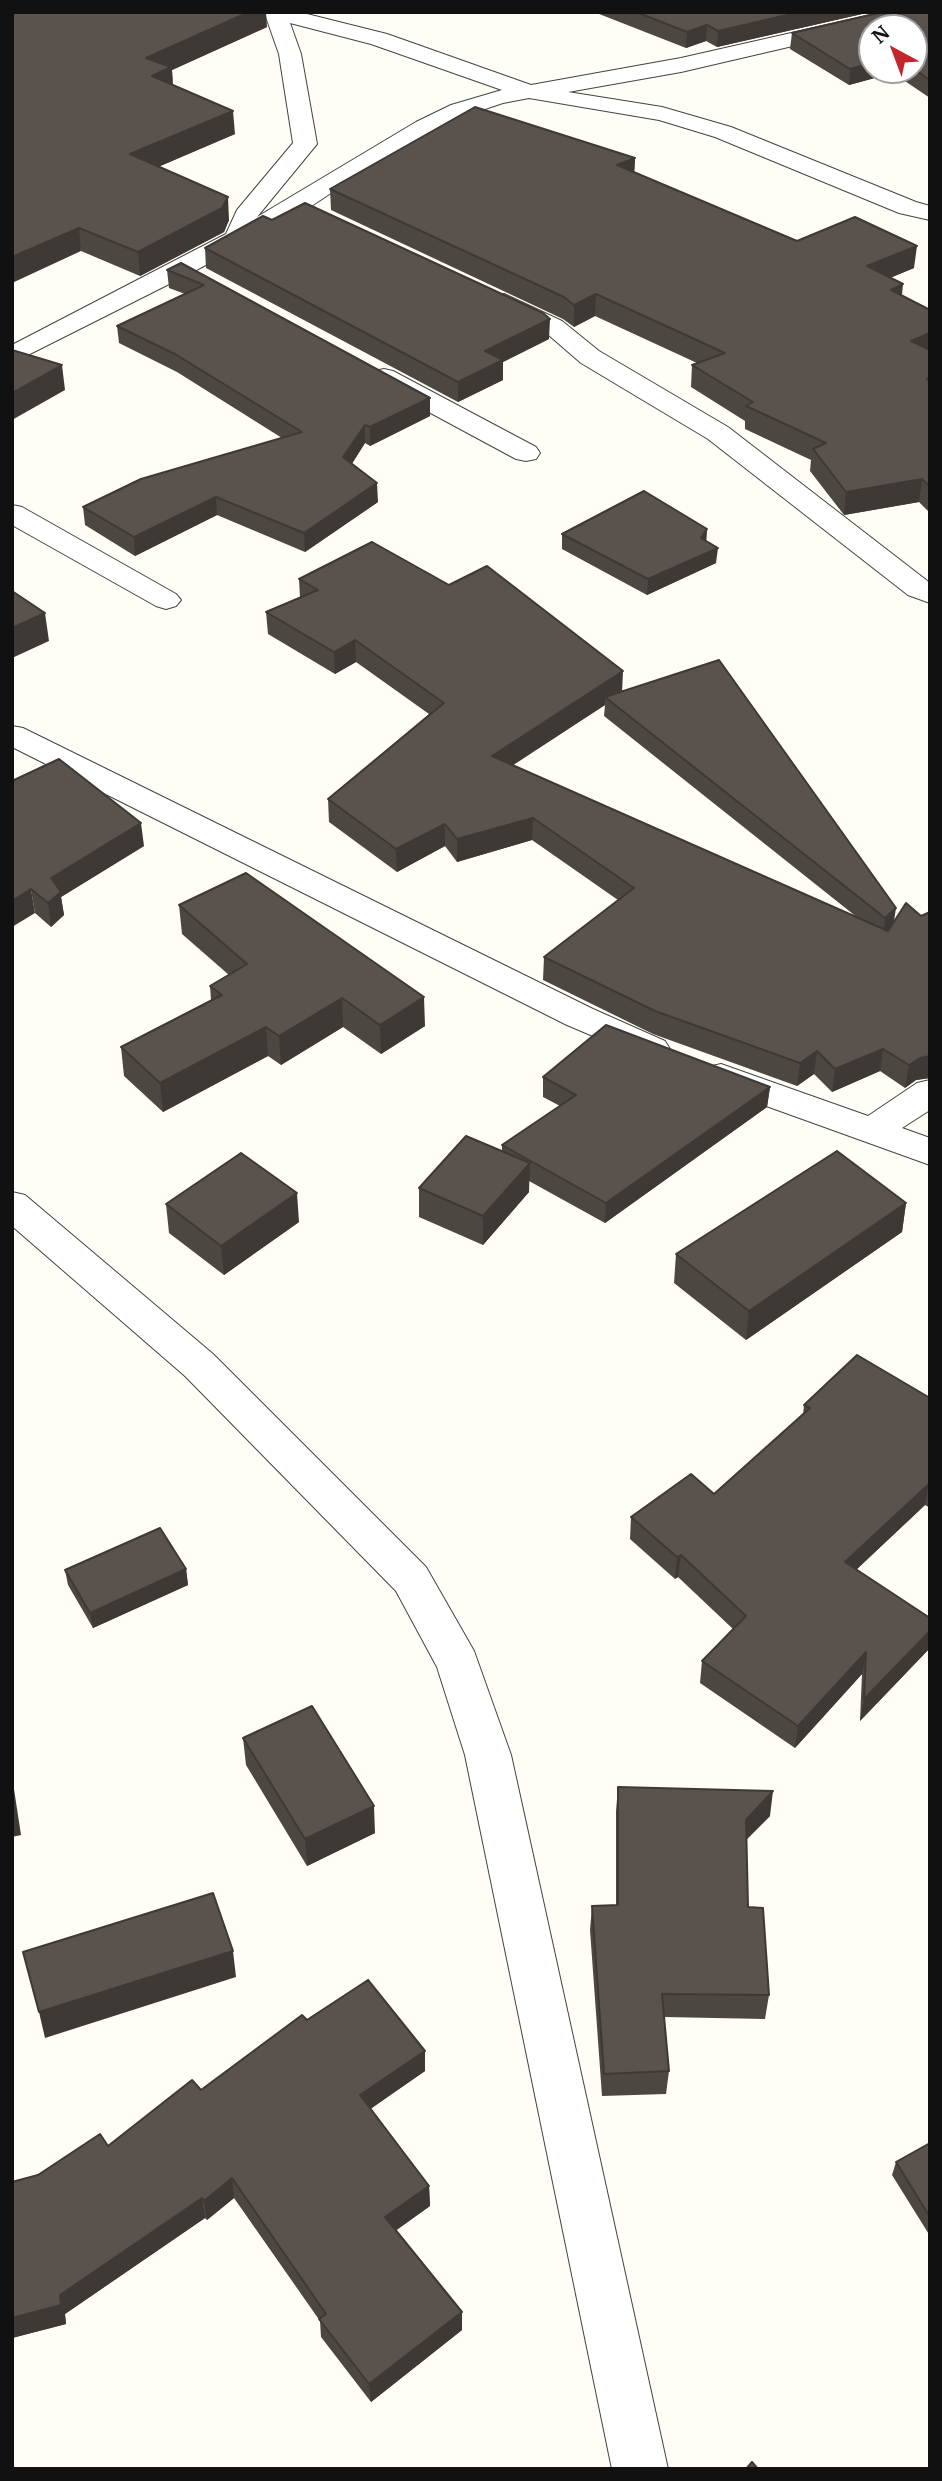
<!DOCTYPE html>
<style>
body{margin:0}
#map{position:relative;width:942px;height:2481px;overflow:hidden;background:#fffdf5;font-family:Merriweather,serif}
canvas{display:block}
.frame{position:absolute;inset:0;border:14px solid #111;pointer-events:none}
.north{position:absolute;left:858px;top:14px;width:70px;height:70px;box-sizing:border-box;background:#fff;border:2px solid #a0a0a0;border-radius:50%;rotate:319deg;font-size:19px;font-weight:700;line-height:28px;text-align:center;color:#111}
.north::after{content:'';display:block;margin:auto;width:24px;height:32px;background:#c4262e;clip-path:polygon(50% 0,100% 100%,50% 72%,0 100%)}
</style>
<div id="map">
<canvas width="942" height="2481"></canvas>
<div class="frame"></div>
<div class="north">N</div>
</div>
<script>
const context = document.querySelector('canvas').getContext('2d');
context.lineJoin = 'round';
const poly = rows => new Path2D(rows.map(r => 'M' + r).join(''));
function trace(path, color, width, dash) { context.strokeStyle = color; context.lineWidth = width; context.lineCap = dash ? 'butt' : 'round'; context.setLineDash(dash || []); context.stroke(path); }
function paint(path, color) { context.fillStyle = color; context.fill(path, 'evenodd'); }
const street = poly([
 [261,12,299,12,387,34,531,85,681,58,884,12,924,12,921,17,913,18,681,72,568,92,662,107,731,127,916,202,930,206,930,220,899,213,715,137,659,120,529,98,503,103,467,115,432,132,361,173,304,211,191,273,12,363,12,345,226,234,237,210,293,143,279,54,266,17,261,12],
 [290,23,371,44,502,90,451,105,416,122,257,217,317,144,301,54,290,23],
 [504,294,562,321,599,351,728,427,930,583,930,603,908,595,708,439,581,363,544,331,495,307,491,302,495,297,504,294],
 [384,369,393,371,536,447,540,453,536,459,526,461,516,459,375,383,371,377,375,371,384,369],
 [12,505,22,507,176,594,181,600,176,606,166,609,156,606,12,525,12,505],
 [12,726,23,728,593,1009,665,1041,670,1049,665,1057,652,1061,567,1025,12,747,12,726],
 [721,1064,868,1116,917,1083,930,1080,930,1110,902,1128,930,1138,930,1165,708,1085,703,1076,708,1067,721,1064],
 [12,1192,25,1195,213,1354,426,1567,474,1651,511,1755,668,2469,612,2469,465,1755,437,1667,396,1591,185,1376,12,1226,12,1192]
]);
trace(street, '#444', 2);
paint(street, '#fff');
paint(poly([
 [12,12,267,27,172,70,173,85,235,134,158,167,229,220,224,232,140,276,81,251],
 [594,12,871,12,717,47,706,41,686,48],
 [930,12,930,98,893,73,849,85,790,49,792,33],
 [914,28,914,70,872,70],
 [635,158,634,173,797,241,914,268,890,278,902,295,930,310,930,513,919,502,844,515,810,471,811,460,745,429,745,421,691,387,692,365,697,363,595,316,574,327,563,319,331,210,330,189],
 [205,248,549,339,503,362,503,380,458,402,206,268],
 [181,263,430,398,430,416,370,446,365,443,352,464,378,502,305,552,217,515,135,556,85,525,83,507,282,438,177,372,119,343,117,326,185,294,169,288,167,270],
 [707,529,706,541,716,563,647,595,562,549,562,534],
 [299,579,623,691,893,923,921,916,930,912,930,1078,916,1080,905,1088,880,1071,832,1092,814,1074,797,1086,653,1034,543,980,544,957,618,900,532,840,457,862,445,846,397,872,329,822,328,799,429,714,356,662,335,674,268,634,266,612,300,598],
 [605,705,604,716,858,918,512,765],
 [12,781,144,846,61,897,64,915,51,927,35,913],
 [179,905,425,1026,381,1054,343,1027,281,1065,268,1056,163,1112,124,1076,121,1047,211,1000,210,986,229,975,182,934],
 [543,1077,770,1087,767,1107,605,1223,529,1181,529,1192,483,1245,419,1217,419,1188,502,1151,502,1145,560,1106,543,1097],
 [906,1203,902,1232,746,1340,674,1283,676,1254],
 [166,1204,299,1222,224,1275,169,1233],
 [930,1398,930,1508,925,1505,856,1570,930,1618,930,1648,860,1721,862,1674,795,1748,700,1683,702,1661,733,1629,678,1577,675,1579,630,1539,631,1517,714,1494,803,1415,804,1405],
 [186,1569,188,1585,93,1628,68,1585,65,1570],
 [243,1738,375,1833,307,1866,246,1765],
 [618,1787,770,1816,746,1840,748,1907,769,1995,765,2019,664,2017,669,2071,666,2094,602,2096,590,1930,592,1906,616,1905,616,1811],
 [307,2020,425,2071,371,2108,429,2186,430,2206,396,2230,462,2312,462,2330,371,2402,321,2337,320,2321,234,2198,207,2220,205,2218,65,2314,66,2324,12,2338,12,2182,38,2175,108,2146,201,2090],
 [930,2143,930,2236,892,2175,896,2162]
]), '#4d4742');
paint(poly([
 [249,12,266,12,267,27,172,70,173,90,154,99,146,58],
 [800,12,871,12,717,47,718,31],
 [707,25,706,41,686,48,687,32],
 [872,63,872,70,893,70,893,73,849,85,850,69],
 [233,111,235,134,132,178,130,154],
 [635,158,634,179,617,165],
 [228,197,229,220,224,232,140,276,138,252],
 [79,228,81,251,12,283,12,257],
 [917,246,914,268,865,288,867,266],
 [903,284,901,306,891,290],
 [596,294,595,316,574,327,574,305],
 [550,319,549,339,503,362,503,380,458,402,458,382,485,351],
 [930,333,930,353,911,341],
 [62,365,65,390,12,420,12,393],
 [430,398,430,416,370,446,370,427],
 [365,425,365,443,344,475,343,457],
 [922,479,919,502,844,515,846,492],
 [377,483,378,502,305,552,304,533],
 [216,497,217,515,135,556,134,537],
 [707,529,706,544,701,538],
 [718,548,716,563,647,595,648,579],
 [45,613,49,641,12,658,12,628],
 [355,640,356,662,335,674,334,652],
 [623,671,622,693,605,697,605,705,492,779,492,756],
 [533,818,532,840,457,862,457,839],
 [141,823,144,846,61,897,64,915,51,927,48,903,51,878],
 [445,824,445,846,397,872,396,849],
 [31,889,35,913,12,927,12,901],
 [896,908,893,928,883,938,885,918],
 [424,997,425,1026,381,1054,380,1025],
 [342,998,343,1027,281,1065,279,1036],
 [266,1027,268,1056,163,1112,160,1083],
 [883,1049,880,1071,832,1092,835,1069],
 [817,1051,814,1074,797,1086,800,1063],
 [930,1056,930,1078,916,1080,905,1088,909,1065,920,1058],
 [770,1087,767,1107,605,1223,606,1203],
 [530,1163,529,1192,483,1245,483,1216],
 [297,1193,299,1222,224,1275,221,1246],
 [906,1203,902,1232,746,1340,749,1311],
 [929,1482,925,1505,841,1584,845,1562],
 [681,1555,678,1577,675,1579,677,1557],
 [186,1569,188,1585,93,1628,90,1613],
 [930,1631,930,1648,860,1721,864,1699],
 [866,1652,862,1674,795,1748,798,1726],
 [12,1776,21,1835,12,1837],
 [773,1791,770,1816,742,1844,746,1820],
 [374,1806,375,1833,307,1866,305,1839],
 [233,1951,236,1977,45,2038,39,2012],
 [425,2051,425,2071,362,2115,360,2095],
 [232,2178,234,2198,207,2220,204,2201],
 [429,2186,430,2206,387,2237,385,2217],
 [202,2198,205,2218,65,2314,66,2324,12,2338,12,2318],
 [462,2312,462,2330,371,2402,369,2384]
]), '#3f3936');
const building = poly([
 [12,12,249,12,146,58,171,67,152,76,233,111,130,154,228,197,222,208,138,252,79,228,12,257,12,12],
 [636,12,800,12,718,31,707,25,687,32,636,12],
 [883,12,930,12,930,80,914,69,914,28,872,28,872,63,850,69,792,33,883,12],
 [475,107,635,158,617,165,797,241,855,217,917,246,867,266,903,284,891,290,930,310,930,333,911,341,930,350,930,377,927,379,930,381,930,487,922,479,846,492,813,449,826,443,746,406,753,402,692,365,725,353,596,294,574,305,564,297,330,189,475,107],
 [305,203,543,313,550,319,485,351,503,360,458,382,205,248,263,216,272,220,305,203],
 [181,263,430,398,370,427,365,425,343,457,377,483,304,533,216,497,134,537,83,507,141,479,302,432,175,354,117,326,204,285,167,270,181,263],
 [12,350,62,365,12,393,12,350],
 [644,491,707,529,701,538,718,548,648,579,562,534,644,491],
 [372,542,449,585,487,566,623,671,492,756,888,931,906,903,921,916,930,912,930,1056,920,1058,909,1065,883,1049,835,1069,817,1051,800,1063,655,1011,544,957,634,888,533,818,457,839,445,824,396,849,328,799,444,703,355,640,334,652,266,612,318,590,299,579,372,542],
 [12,591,45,613,12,628,12,591],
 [719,660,896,908,885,918,605,697,719,660],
 [59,759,141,823,51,878,61,892,48,903,31,889,12,901,12,781,59,759],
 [246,873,424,997,380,1025,342,998,279,1036,266,1027,160,1083,121,1047,222,995,210,986,247,964,179,905,246,873],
 [606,1025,770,1087,606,1203,502,1145,576,1095,543,1077,606,1025],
 [466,1136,530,1163,483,1216,419,1188,466,1136],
 [837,1151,906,1203,749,1311,676,1254,837,1151],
 [241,1153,297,1193,221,1246,166,1204,241,1153],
 [857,1355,930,1398,930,1483,845,1562,930,1618,930,1631,864,1699,866,1652,798,1726,702,1661,746,1616,681,1555,677,1557,631,1517,691,1474,714,1494,810,1408,804,1405,857,1355],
 [160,1528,186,1569,90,1613,65,1570,160,1528],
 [312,1706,374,1806,305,1839,243,1738,312,1706],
 [618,1787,773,1791,746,1820,748,1907,763,1908,769,1995,662,1994,669,2071,604,2074,592,1906,618,1905,618,1787],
 [12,1790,15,1807,12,1808,12,1790],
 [213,1893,233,1951,39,2012,23,1952,213,1893],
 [368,1980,425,2051,360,2095,429,2186,385,2217,462,2312,369,2384,319,2319,326,2314,232,2178,204,2201,202,2198,60,2295,61,2305,12,2318,12,2182,38,2175,100,2134,108,2146,192,2080,201,2090,302,2015,307,2020,368,1980],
 [930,2143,930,2217,896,2162,930,2143],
 [752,2462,758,2469,746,2469,752,2462]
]);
paint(building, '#5a524d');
trace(building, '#3f3936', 2);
</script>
